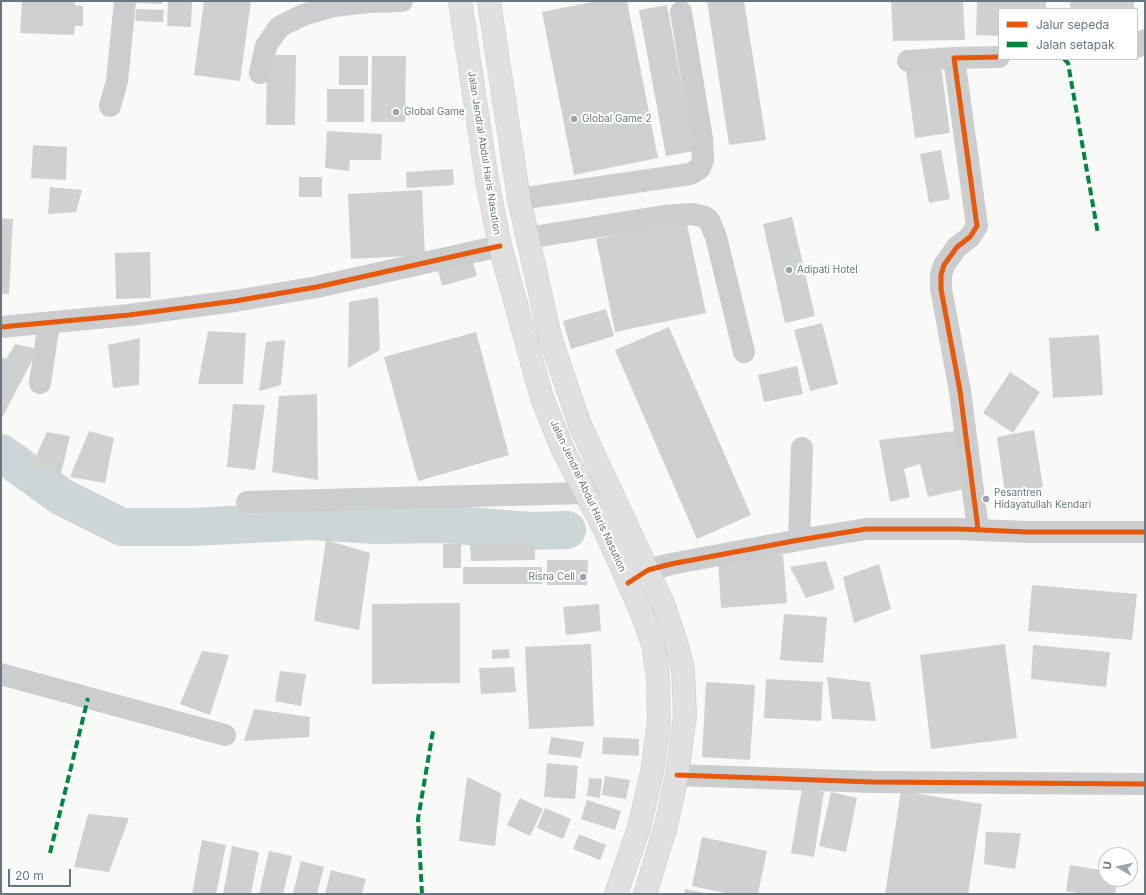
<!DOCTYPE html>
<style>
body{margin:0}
#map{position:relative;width:1146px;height:895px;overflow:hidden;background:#f9f9f8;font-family:Inter,sans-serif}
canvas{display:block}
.frame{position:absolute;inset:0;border:2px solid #657882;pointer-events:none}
.legend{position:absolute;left:998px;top:8px;width:140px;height:52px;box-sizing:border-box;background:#fff;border:1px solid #c1c9cd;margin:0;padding:5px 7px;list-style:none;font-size:12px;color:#657882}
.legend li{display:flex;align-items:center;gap:8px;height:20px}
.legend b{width:20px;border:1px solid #c1c9cd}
.north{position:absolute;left:1098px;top:847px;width:40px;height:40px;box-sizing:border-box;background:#fff;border:1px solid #c1c9cd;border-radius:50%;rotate:279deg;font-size:11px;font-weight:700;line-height:16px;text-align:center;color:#657882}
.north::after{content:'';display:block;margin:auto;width:14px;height:18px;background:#99a5ab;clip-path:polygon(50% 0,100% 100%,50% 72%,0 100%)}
.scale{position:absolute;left:8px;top:869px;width:63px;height:18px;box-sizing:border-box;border:2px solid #657882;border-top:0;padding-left:5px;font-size:12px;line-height:14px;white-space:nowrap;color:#657882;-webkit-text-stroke:3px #fff;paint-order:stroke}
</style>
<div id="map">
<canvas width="1146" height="895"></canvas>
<div class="frame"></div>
<ul class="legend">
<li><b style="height:5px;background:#e8590c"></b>Jalur sepeda</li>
<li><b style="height:5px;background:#00873e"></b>Jalan setapak</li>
</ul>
<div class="north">U</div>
<div class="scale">20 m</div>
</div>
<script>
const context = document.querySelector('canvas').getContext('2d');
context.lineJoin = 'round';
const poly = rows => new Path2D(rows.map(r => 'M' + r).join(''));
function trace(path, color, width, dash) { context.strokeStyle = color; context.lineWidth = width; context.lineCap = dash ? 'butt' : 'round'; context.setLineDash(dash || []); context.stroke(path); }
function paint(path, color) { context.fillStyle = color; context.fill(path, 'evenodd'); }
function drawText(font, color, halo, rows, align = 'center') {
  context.font = font + ' Inter,sans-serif'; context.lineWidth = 4; context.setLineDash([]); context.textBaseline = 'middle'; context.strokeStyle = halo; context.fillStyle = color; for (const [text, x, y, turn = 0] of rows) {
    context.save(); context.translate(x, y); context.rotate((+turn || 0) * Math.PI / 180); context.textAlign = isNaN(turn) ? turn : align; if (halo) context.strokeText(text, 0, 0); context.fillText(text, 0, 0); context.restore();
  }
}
trace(poly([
 [1,453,62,497,122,527,192,527,311,521,376,525,442,524,530,531,567,530]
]), '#ccd5d7', 38);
paint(poly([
 [22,1,75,1,75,5,83,6,83,26,75,26,74,35,20,33],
 [135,1,162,1,162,4,135,3],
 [168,1,192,1,191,27,167,26],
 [204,1,251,1,240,81,194,75],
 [597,1,627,1,658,158,574,175,542,12],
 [707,1,744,1,766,140,729,145],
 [891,1,963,1,965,40,893,41],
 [977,1,1046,1,1046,9,999,9,999,36,976,35],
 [1070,1,1134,1,1134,9,1070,9],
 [667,5,694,151,666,156,639,10],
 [136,9,164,10,163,22,135,21],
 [267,55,296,55,295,125,266,125],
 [339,56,368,56,368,85,339,85],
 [372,56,406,56,405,122,371,122],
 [941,66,950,133,915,138,906,71],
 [327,89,364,89,364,122,327,122],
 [327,131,382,134,381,160,350,160,349,171,325,168],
 [33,145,67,147,66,180,31,178],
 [941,150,950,199,929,203,920,154],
 [453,169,454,185,407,188,406,172],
 [299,177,322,177,322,197,299,197],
 [50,187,82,190,76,212,48,214],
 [422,190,425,255,351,259,348,194],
 [792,217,815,316,785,323,763,224],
 [1,218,13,219,9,294,1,294],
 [686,220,706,313,615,332,596,239],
 [150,252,151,298,116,299,115,253],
 [472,260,477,276,442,286,438,270],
 [378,297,380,350,348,368,349,302],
 [606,309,614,336,571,349,563,321],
 [822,323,838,384,810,391,794,330],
 [669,327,751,515,697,539,615,350],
 [208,331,246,333,243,384,198,384],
 [476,332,509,455,418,481,384,357],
 [1099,335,1103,395,1053,398,1049,338],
 [140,338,139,385,113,388,108,345],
 [285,340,281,385,259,391,266,342],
 [15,344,38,349,3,416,1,416,1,357,6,359],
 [797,366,803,394,764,402,758,375],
 [1010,372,1040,392,1013,433,983,413],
 [317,394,318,480,272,472,279,396],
 [233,404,265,405,255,470,227,467],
 [1034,430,1043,487,1005,494,997,437],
 [89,431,114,438,105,483,70,477],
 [956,431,969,488,928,497,920,464,904,469,910,497,890,502,879,440],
 [47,432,70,436,61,473,32,465],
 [326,540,370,553,359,630,314,621],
 [535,543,535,560,471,561,470,545],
 [443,544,461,544,461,568,443,568],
 [783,555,787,603,721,608,718,559],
 [547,560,588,560,587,585,547,585],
 [826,561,835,589,806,598,790,567],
 [879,564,891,609,854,623,843,577],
 [463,567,542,567,542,584,463,584],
 [1032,585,1137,594,1132,640,1028,631],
 [460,603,460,683,372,684,372,604],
 [599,604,601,631,566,635,563,607],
 [784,614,827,617,823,663,780,660],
 [591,644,594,726,529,729,525,647],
 [1005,644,1017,738,931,749,920,655],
 [1033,645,1110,652,1106,687,1031,679],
 [509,649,510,658,492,659,492,650],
 [202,651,229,655,210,715,180,704],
 [514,667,516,692,481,694,479,668],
 [280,671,306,674,301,706,275,701],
 [827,677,870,682,876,721,832,719],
 [766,679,823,682,821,721,764,718],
 [706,682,755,685,750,760,702,757],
 [254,709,310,717,309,737,244,741],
 [551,737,584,742,581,758,548,754],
 [603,737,639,739,639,756,602,754],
 [547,763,578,766,575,799,544,797],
 [605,776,630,780,626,799,602,795],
 [467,777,501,793,495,846,459,841],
 [589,778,602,779,600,798,587,796],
 [802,788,824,792,814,857,791,853],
 [901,791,982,804,968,894,885,894],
 [831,792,857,798,846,852,819,846],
 [520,798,543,809,530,836,507,825],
 [587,800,621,811,615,830,581,819],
 [545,808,571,819,563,839,537,828],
 [88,814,129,818,109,872,74,867],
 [986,832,1021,833,1015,869,984,864],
 [579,834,606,845,600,860,573,849],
 [702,837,767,851,758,894,729,894,692,886],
 [202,840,226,845,216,894,192,894],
 [232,846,259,852,251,894,223,894],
 [269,851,292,856,283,894,259,894],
 [301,861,324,867,317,894,293,894],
 [1070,865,1106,871,1106,879,1118,879,1115,894,1082,894,1066,891],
 [331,870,366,879,362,894,325,894],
 [685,889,705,893,705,894,684,894]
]), '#cfd1d1');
const highway = poly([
 [460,1,487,180,500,246,542,398,563,450,606,532,641,611,653,644,658,677,659,722,652,772,639,828,616,894],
 [489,1,519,199,550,337,580,425,664,606,676,642,683,670,685,715,677,775,666,826,645,894]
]);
trace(highway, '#d5d5d5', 24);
trace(poly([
 [1137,47,1145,40],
 [908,61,954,58],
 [260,73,266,46,279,27,303,15,334,6,368,2,402,1],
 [110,106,117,81,125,1],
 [519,199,690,174,700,168,703,160,702,139,681,12],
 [527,238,664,216,692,214,705,217,709,220,716,237,744,352],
 [1,327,129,315,235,301,317,287,500,246],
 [40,383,49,323],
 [247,502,584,493],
 [978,529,960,391,941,289,941,275,944,265,957,247,970,237,977,226,954,58,999,57],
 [799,540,802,448],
 [631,581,648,570,671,564,799,540,866,529,958,529,1027,532,1145,532],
 [1,674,225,735],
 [677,775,872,782,1145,784]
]), '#cbcdce', 22);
trace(highway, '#e0e0e1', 22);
trace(poly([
 [1064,59,1068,63,1098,234],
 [50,853,88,698],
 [422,894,418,819,433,731]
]), '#00873e', 4, [8, 4]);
trace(poly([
 [1,327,129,315,235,301,317,287,500,246],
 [978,529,960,391,941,289,941,275,944,265,957,247,970,237,977,226,954,58,999,57],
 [628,583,648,570,671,564,799,540,866,529,958,529,1027,532,1145,532],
 [677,775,872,782,1145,784]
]), '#e8590c', 5);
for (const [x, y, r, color] of [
 [396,112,4,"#99a5ab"],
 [574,119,4,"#99a5ab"],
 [789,270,4,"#99a5ab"],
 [986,499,4,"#99a5ab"],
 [583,577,4,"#99a5ab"]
]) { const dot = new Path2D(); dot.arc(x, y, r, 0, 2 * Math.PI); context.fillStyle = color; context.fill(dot); trace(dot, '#fff', 1.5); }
drawText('10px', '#657882', '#fff', [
 ["Global Game",404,112],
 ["Global Game 2",582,119],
 ["Adipati Hotel",797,270],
 ["Pesantren",994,493],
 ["Hidayatullah Kendari",994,505],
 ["Risna Cell",575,577,"right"]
], 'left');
drawText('10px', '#657882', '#fff', [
 ["Jalan Jendral Abdul Haris Nasution",484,153,81],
 ["Jalan Jendral Abdul Haris Nasution",588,496,65]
]);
</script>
